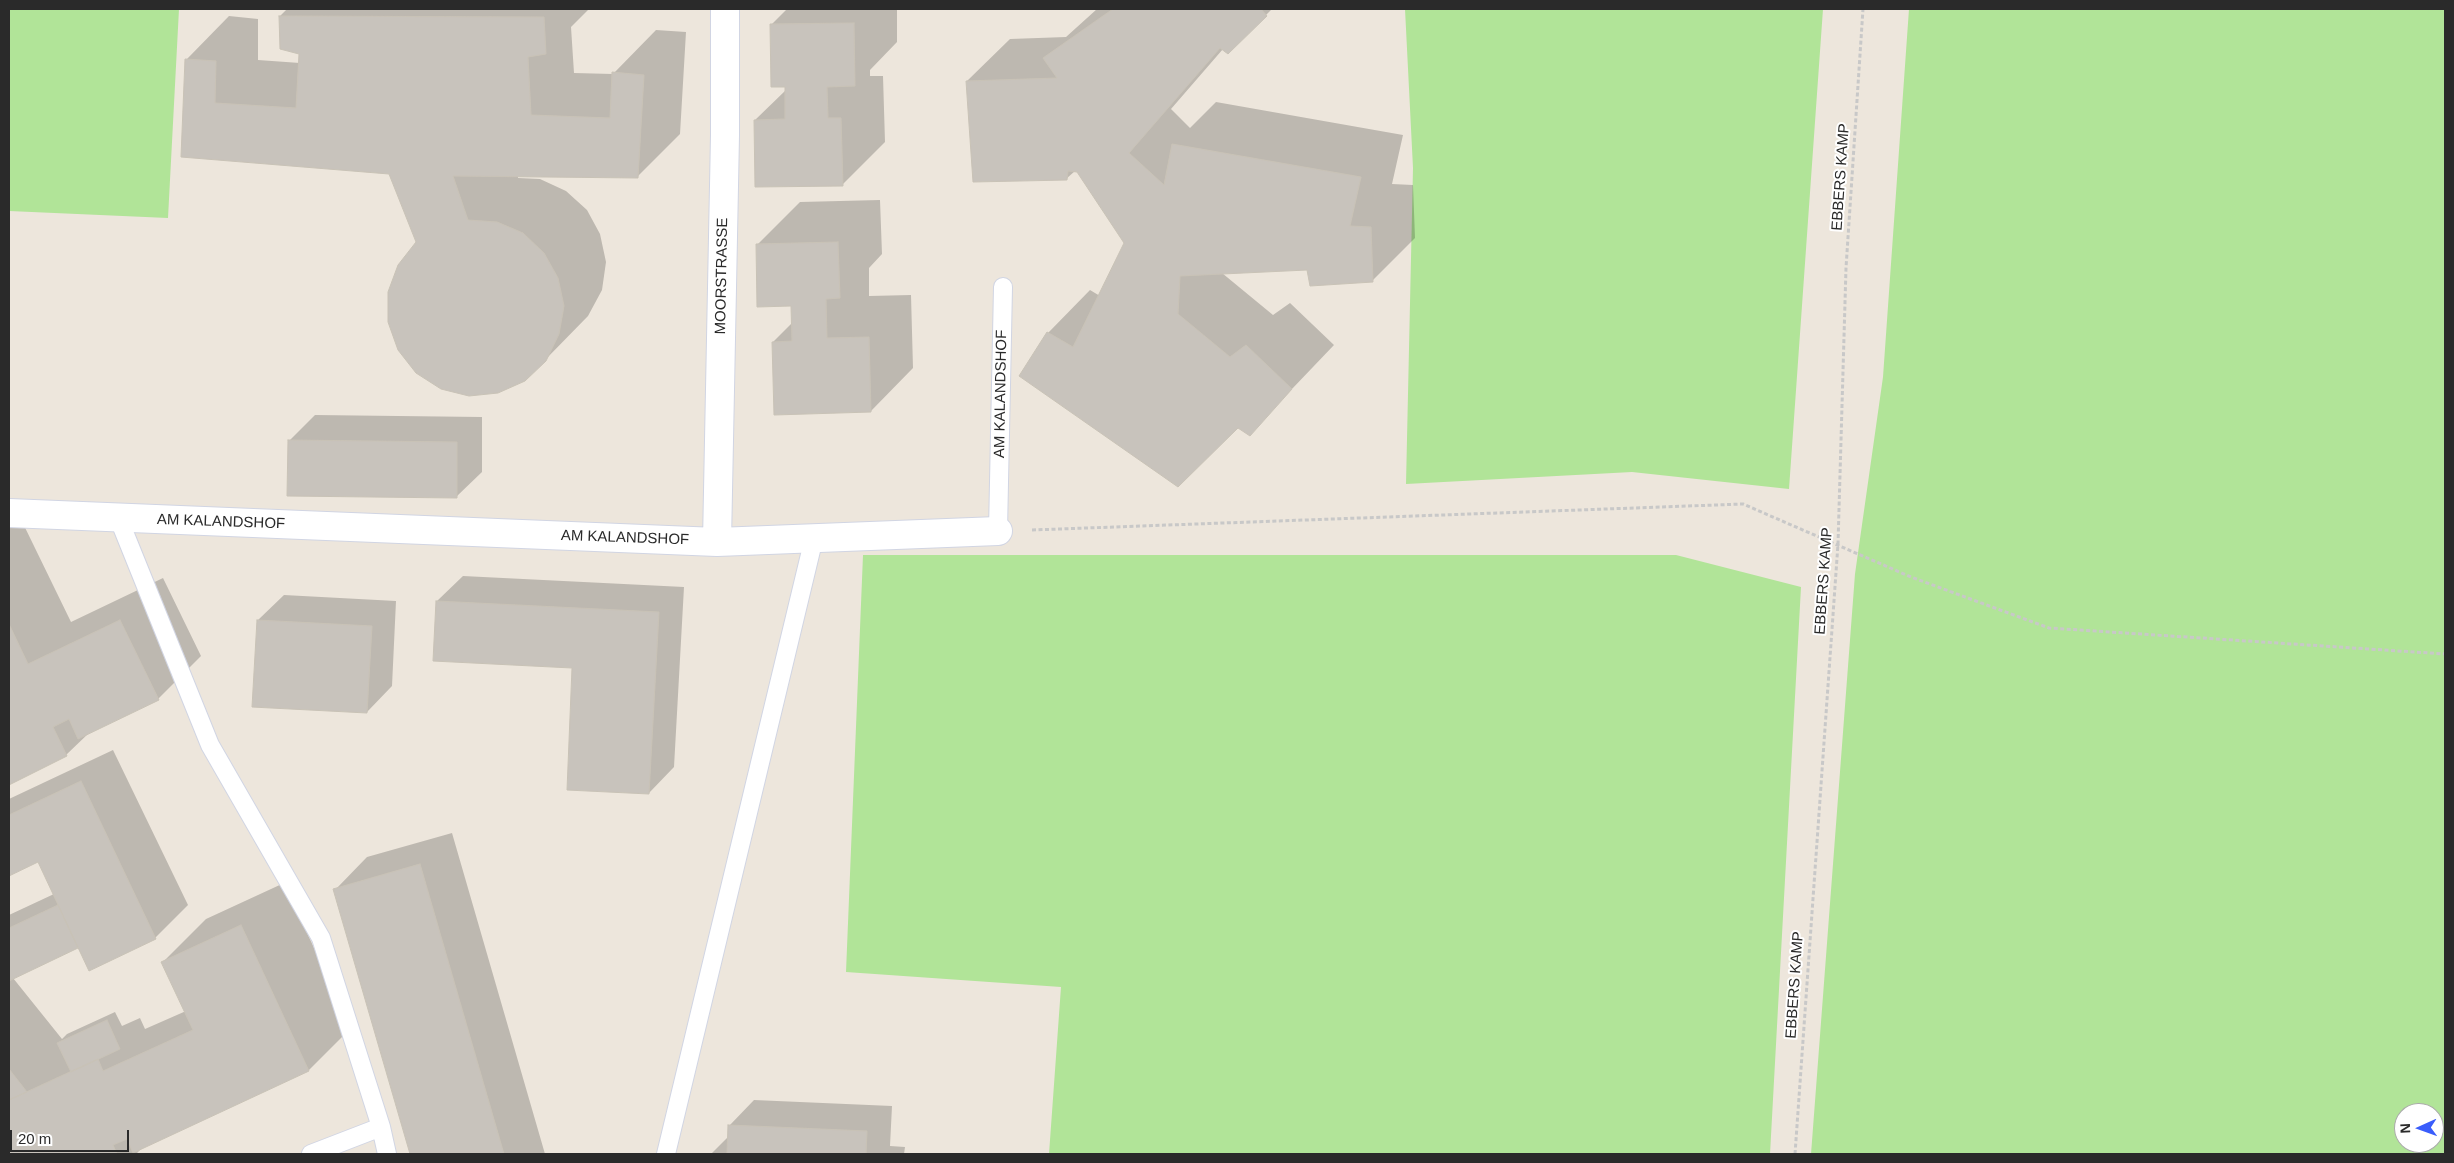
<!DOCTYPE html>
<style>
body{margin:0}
#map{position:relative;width:2454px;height:1163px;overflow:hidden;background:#ede6dc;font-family:Arial,sans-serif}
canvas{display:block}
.frame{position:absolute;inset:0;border:10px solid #2a2a2a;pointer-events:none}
.north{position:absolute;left:2394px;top:1103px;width:50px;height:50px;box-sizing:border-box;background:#fff;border:1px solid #aaa;border-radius:50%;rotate:268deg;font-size:14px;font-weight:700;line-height:20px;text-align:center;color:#2a2a2a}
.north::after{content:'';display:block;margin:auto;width:18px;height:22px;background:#3a5dfb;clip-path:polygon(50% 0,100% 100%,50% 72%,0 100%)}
.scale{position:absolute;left:10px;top:1130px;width:119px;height:22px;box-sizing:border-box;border:2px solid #2a2a2a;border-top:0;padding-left:6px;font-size:15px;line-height:18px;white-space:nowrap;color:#2a2a2a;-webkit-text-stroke:4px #fff;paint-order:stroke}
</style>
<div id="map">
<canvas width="2454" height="1163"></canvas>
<div class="frame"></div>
<div class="north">N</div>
<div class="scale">20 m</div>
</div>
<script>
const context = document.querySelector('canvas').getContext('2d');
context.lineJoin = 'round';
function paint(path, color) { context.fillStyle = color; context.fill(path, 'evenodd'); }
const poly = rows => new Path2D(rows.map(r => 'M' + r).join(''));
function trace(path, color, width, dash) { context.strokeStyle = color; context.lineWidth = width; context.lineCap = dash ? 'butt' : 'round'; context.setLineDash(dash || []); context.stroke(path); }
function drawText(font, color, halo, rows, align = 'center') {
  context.font = font + ' Arial,sans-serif'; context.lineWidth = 4; context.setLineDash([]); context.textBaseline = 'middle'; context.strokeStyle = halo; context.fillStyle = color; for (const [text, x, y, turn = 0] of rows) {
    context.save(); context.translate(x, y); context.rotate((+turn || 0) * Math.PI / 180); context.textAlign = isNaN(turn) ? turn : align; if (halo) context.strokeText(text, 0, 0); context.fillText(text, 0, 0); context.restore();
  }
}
paint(poly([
 [9,9,179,9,168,218,9,211],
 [1405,9,1823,9,1789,489,1632,472,1406,484,1413,168],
 [1909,9,2445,9,2445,1154,1811,1154,1855,574,1883,377],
 [2404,1113,2434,1113,2434,1143,2404,1143],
 [863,555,1676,555,1801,587,1770,1154,1049,1154,1061,987,846,972]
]), '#b1e498');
paint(poly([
 [287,9,589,9,571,27,574,73,613,74,656,30,686,32,680,134,637,177,518,176,518,178,540,179,566,191,587,210,600,234,606,262,602,290,588,316,545,360,418,242,390,173,182,156,187,59,229,16,258,19,258,60,300,63,300,53,280,16],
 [787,9,897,9,897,42,870,70,870,76,883,76,885,142,842,185,755,120,786,90,771,25],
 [1097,9,1272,9,1228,53,1223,49,1171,109,1190,128,1216,102,1403,135,1392,184,1413,185,1415,238,1372,281,1308,269,1222,273,1273,315,1290,303,1334,345,1249,434,1238,427,1021,376,1048,333,1090,290,1100,296,1125,243,1078,171,1075,171,1066,179,967,81,1010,39,1066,37],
 [880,200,882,254,869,268,869,296,911,295,913,368,871,411,773,342,793,322,792,305,757,245,800,202],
 [315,415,482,417,482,472,456,497,289,441],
 [15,507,71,622,163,578,201,656,158,699,90,732,66,755,9,783,9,510],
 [463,576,684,587,674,767,649,793,574,667,437,601],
 [284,595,396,601,392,686,367,712,258,620],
 [113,750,188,905,155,938,90,969,79,946,13,978,62,1039,67,1034,115,1012,122,1026,140,1018,145,1029,186,1011,163,962,206,919,284,883,351,1028,309,1070,143,1147,136,1154,9,1154,9,915,54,894,38,860,9,875,9,799],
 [452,833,545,1154,412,1154,335,890,367,857],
 [754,1100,892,1106,890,1146,905,1147,904,1154,711,1154,728,1137,729,1126]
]), '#0003');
const building = poly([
 [1113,9,1261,9,1267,16,1228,54,1220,48,1129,153,1164,185,1172,144,1361,177,1350,226,1371,227,1373,282,1310,286,1307,270,1180,276,1178,314,1230,357,1246,345,1292,389,1250,436,1238,428,1178,487,1019,376,1047,332,1073,347,1124,243,1077,172,1068,171,1067,180,973,182,966,81,1057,78,1043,58,1113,9],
 [279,16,544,17,546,54,528,57,531,115,610,118,612,72,644,75,638,178,453,176,468,220,497,222,523,233,544,253,558,278,564,306,559,334,546,361,525,381,498,393,469,396,441,389,416,373,398,350,388,322,388,292,398,265,416,242,389,174,181,157,185,59,216,61,215,103,296,108,299,54,280,49,279,16],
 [854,23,855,86,827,87,828,118,841,118,843,186,755,187,754,120,785,119,785,87,771,87,770,24,854,23],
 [838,242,840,298,826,299,827,338,869,337,871,412,774,415,772,342,792,341,791,306,757,307,756,244,838,242],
 [288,440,457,442,457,498,287,496,288,440],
 [436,601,659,612,649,794,567,790,572,668,433,661,436,601],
 [120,620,159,700,78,739,69,719,53,727,67,756,9,785,9,624,28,664,120,620],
 [257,620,372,626,367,713,252,707,257,620],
 [81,781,156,939,89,971,38,862,9,876,9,815,81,781],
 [420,864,504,1154,410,1154,333,889,420,864],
 [58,905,78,948,9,981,9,928,58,905],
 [241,925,309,1071,133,1153,127,1139,113,1145,117,1154,9,1154,9,1100,98,1059,103,1071,193,1030,161,962,241,925],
 [107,1020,120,1049,71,1072,57,1043,107,1020],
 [9,1069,27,1092,9,1100,9,1069],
 [728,1125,867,1131,866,1154,727,1154,728,1125]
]);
paint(building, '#c8c3bc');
trace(building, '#c8c2b6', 1);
const service = poly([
 [118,517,210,745,321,938,381,1127,387,1154],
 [998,531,1003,287],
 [311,1154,381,1127],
 [666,1154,814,538]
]);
const minor = poly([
 [9,513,717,542,998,531],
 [717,542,725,135,725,9]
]);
trace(service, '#d1d5e3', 20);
trace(minor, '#d1d5e3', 30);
trace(poly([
 [1032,530,1743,504,1911,577,2049,628,2445,654],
 [1795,1154,1838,544,1846,268,1863,9]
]), '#c8c8c8', 3, [4, 2.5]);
trace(service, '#fff', 18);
trace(minor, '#fff', 28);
drawText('15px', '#2a2a2a', '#fff', [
 ["EBBERS KAMP",1841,177,-86],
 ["MOORSTRASSE",722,276,-89],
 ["AM KALANDSHOF",1001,394,-89],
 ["AM KALANDSHOF",221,522,2],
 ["AM KALANDSHOF",625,538,2],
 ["EBBERS KAMP",1824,581,-86],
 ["EBBERS KAMP",1795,985,-86]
]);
</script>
